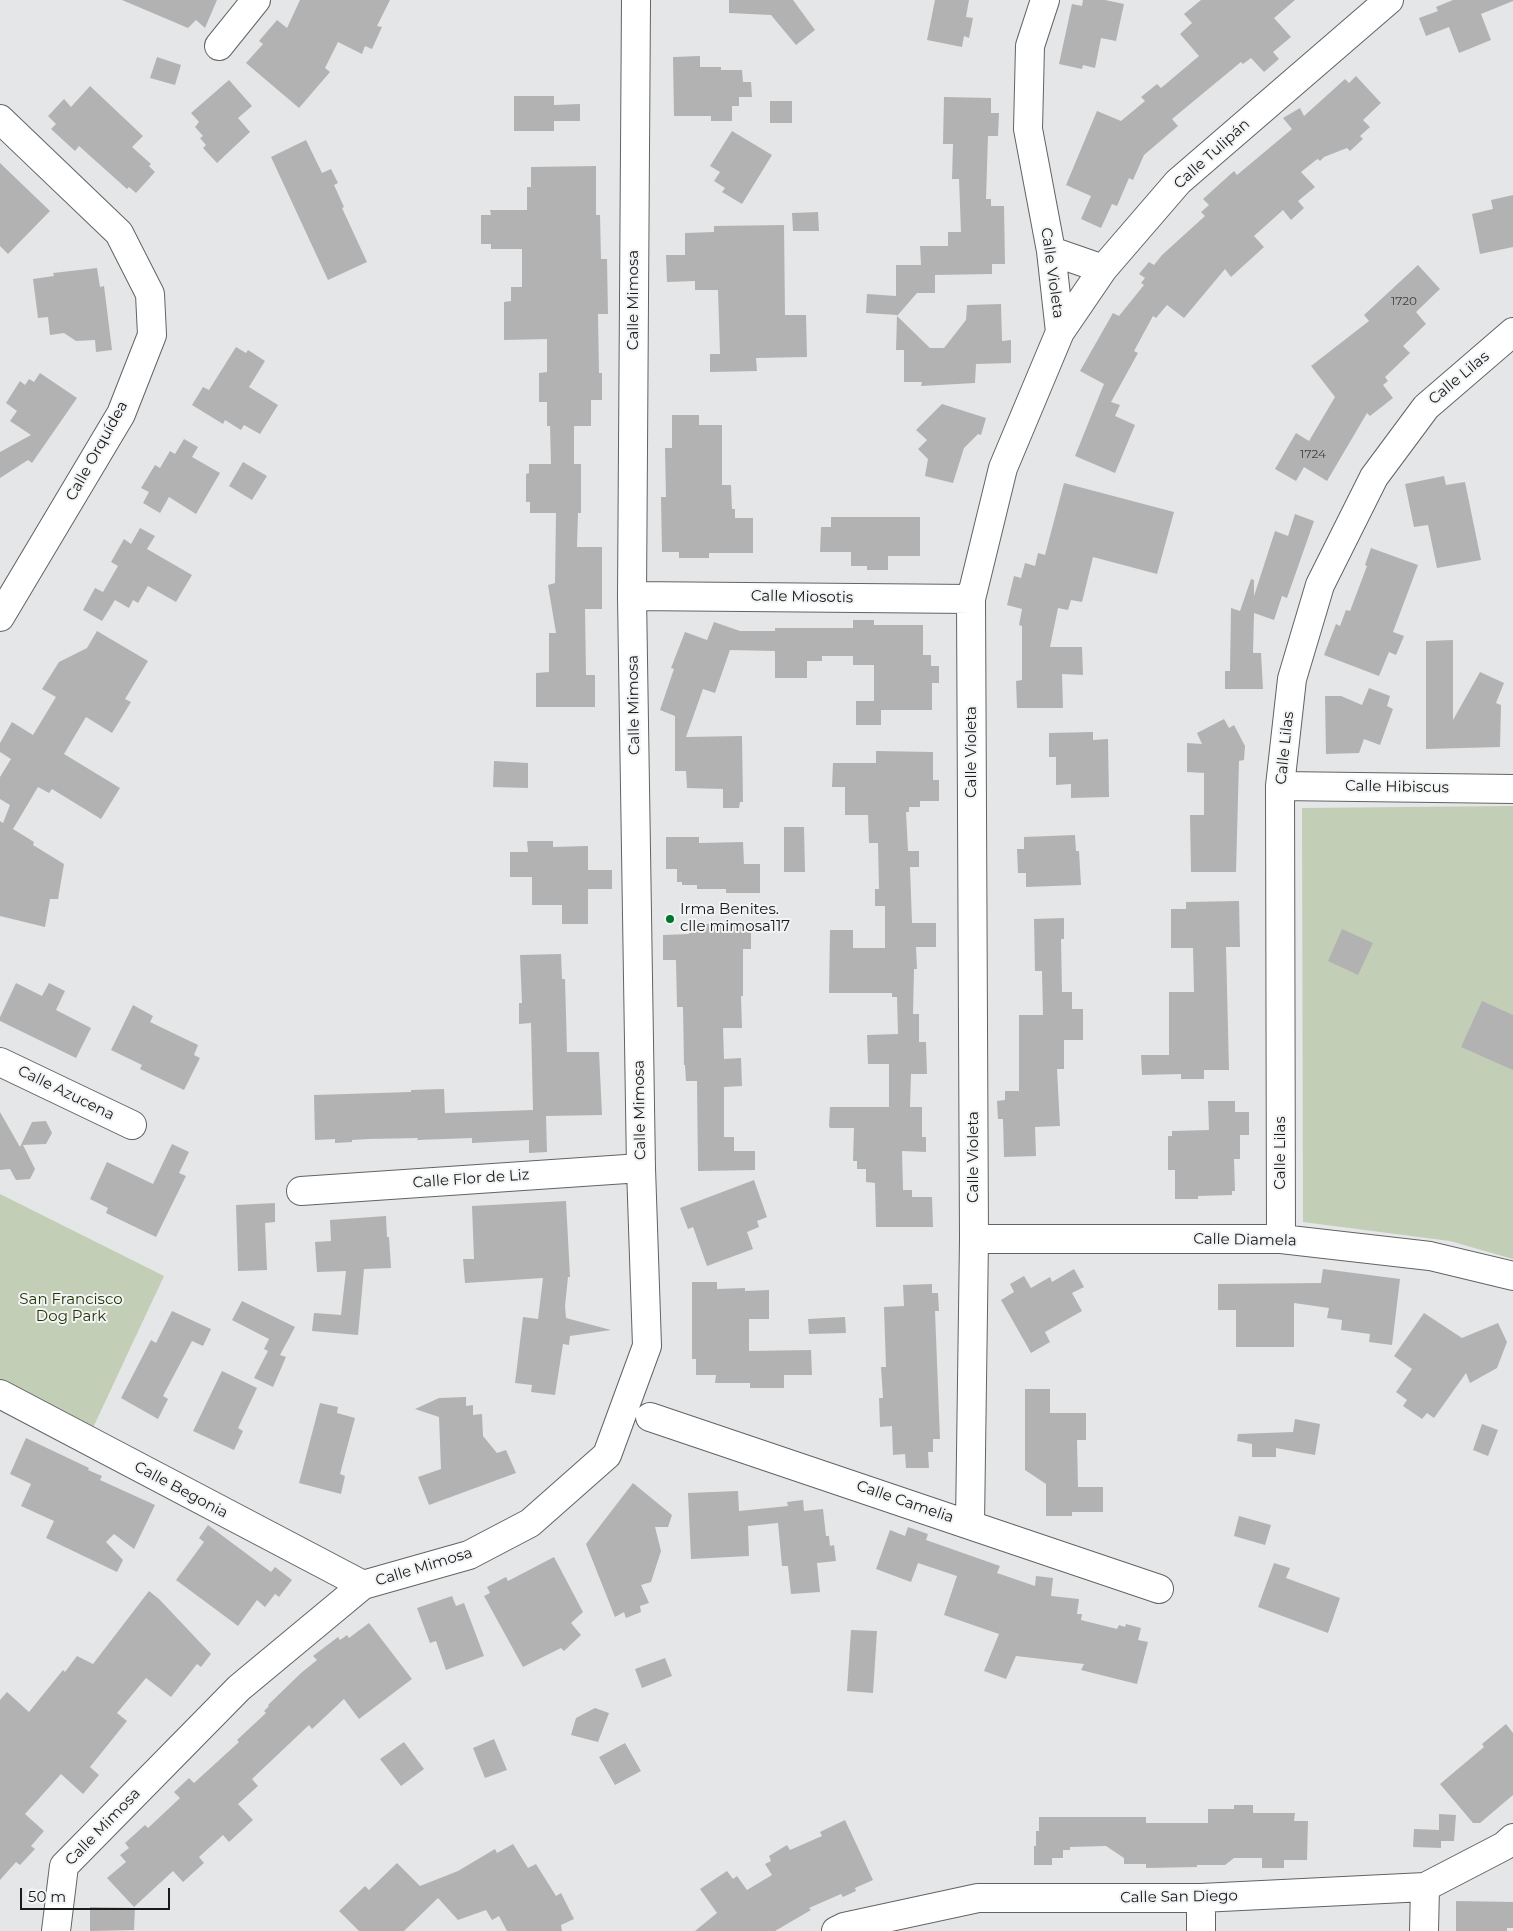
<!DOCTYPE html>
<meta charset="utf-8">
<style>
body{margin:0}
#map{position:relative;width:1513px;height:1931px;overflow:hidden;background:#e5e6e7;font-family:Montserrat,sans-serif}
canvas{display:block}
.scale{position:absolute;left:20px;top:1888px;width:150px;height:22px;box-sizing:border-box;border:2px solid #191a1a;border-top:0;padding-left:6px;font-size:15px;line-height:18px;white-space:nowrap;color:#191a1a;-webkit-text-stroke:4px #f2f3f4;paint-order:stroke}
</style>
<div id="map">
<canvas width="1513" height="1931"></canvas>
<div class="scale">50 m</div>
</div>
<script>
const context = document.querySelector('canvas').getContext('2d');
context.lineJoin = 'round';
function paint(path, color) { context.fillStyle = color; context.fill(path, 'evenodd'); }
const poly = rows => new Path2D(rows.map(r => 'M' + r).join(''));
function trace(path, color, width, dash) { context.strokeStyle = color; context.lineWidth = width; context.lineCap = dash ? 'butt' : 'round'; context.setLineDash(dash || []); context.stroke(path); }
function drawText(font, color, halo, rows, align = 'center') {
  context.font = font + ' Montserrat,sans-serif'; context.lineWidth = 4; context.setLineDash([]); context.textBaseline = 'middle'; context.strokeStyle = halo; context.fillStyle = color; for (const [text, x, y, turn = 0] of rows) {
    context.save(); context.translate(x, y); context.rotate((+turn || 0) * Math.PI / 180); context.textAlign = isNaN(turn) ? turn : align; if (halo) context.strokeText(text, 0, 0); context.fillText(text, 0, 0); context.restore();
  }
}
paint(poly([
 [1513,806,1513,1259,1450,1241,1303,1222,1302,808],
 [0,1194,164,1276,91,1432,0,1385]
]), '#c3ceb6');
paint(poly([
 [122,0,217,0,205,28,196,20,188,28],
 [300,0,390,0,377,26,382,27,372,49,365,46,362,54,338,42,325,68,330,72,299,108,246,63,263,44,259,41,277,20,287,28],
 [729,0,793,0,815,30,796,45,771,15,729,13],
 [935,0,969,0,966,17,973,18,969,38,964,36,962,47,927,40],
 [1083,0,1105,0,1124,4,1116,41,1101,38,1095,68,1083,65,1082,69,1059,64,1072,4,1082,6],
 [1201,0,1295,0,1274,18,1291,37,1273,52,1279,59,1264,72,1251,58,1243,64,1241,62,1172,119,1178,126,1144,155,1133,180,1129,178,1117,206,1112,204,1101,228,1081,219,1091,196,1066,185,1097,111,1121,121,1145,101,1141,97,1157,84,1161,88,1199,56,1180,34,1192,23,1184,14],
 [1453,0,1513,0,1513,1,1481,14,1491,40,1459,53,1449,27,1426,36,1419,18,1438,11,1436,7],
 [700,56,700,67,721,67,721,70,742,70,743,82,751,82,752,97,739,97,739,106,732,106,732,121,711,121,711,116,674,116,673,57],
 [157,57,181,65,175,85,150,78],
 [1356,76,1381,103,1363,120,1370,127,1360,136,1363,139,1350,151,1347,148,1324,157,1320,161,1318,159,1316,160,1301,172,1315,187,1298,201,1304,208,1291,220,1283,210,1254,236,1264,247,1231,277,1225,269,1184,318,1167,305,1156,318,1153,316,1134,351,1138,353,1111,402,1120,405,1115,416,1135,425,1115,473,1075,456,1104,384,1080,371,1113,313,1119,316,1144,285,1141,283,1145,278,1139,274,1149,262,1154,265,1162,255,1205,216,1201,212,1209,205,1203,199,1234,171,1237,175,1292,129,1283,118,1300,108,1304,116,1345,79,1349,83],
 [229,80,252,106,238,118,250,132,217,163,203,148,206,145,200,138,203,136,195,127,199,122,191,113],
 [90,86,143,136,132,147,151,164,149,166,155,172,136,193,129,187,127,189,79,146,75,151,51,129,56,124,48,116,64,99,71,107],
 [514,96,554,96,554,105,580,104,580,121,554,121,554,131,514,131],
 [944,97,991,98,991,113,999,113,998,136,988,136,986,199,991,199,991,206,1004,206,1005,264,992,264,992,274,935,275,935,293,917,293,897,316,930,348,944,348,966,320,967,305,1001,304,1002,341,1011,340,1011,363,976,364,975,383,921,386,922,382,904,382,904,350,896,350,897,315,866,313,867,294,896,296,896,265,921,265,920,246,948,246,948,232,961,232,959,179,952,179,953,144,943,144],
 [770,101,792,101,792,123,770,123],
 [732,131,772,155,742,204,722,192,725,188,714,181,720,172,710,166],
 [306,140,322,173,331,169,338,183,334,185,344,207,342,208,367,262,328,280,271,157],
 [0,163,50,211,8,254,0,246],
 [596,166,596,215,600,215,601,259,607,259,608,314,598,314,599,373,602,373,602,400,591,400,591,426,574,426,574,464,581,464,581,513,578,513,577,547,602,547,602,609,585,609,586,675,595,675,595,707,536,707,536,673,549,672,549,633,556,633,548,585,555,583,556,513,530,513,530,502,526,502,526,474,529,473,529,464,551,464,550,426,547,426,547,402,539,402,539,373,547,372,547,339,504,340,504,302,511,301,511,287,522,287,522,249,491,249,491,244,481,244,481,215,491,215,490,210,527,210,527,187,531,187,531,167],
 [1513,195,1513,247,1480,254,1472,214,1493,209,1491,200],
 [818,212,819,231,793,231,792,213],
 [784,225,785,315,806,315,807,357,756,358,757,371,710,372,710,354,720,354,718,290,695,290,695,281,667,282,666,255,685,255,685,233,714,232,714,226],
 [1418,265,1440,289,1416,312,1426,324,1403,346,1410,353,1385,377,1388,381,1383,385,1393,398,1370,416,1367,413,1327,481,1304,467,1296,481,1275,469,1296,433,1309,441,1335,397,1311,366,1369,321,1364,315],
 [97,268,100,287,104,286,112,350,96,352,95,340,76,341,64,333,50,335,48,317,38,318,33,279,54,276,53,273],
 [236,347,246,353,248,350,265,361,249,387,278,405,260,434,244,425,241,430,225,420,223,424,192,405,203,387,209,390],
 [40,373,77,398,32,463,28,460,0,478,0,452,31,435,10,421,17,411,6,403,20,381,25,385,29,379,34,382],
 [942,404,986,418,981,435,978,434,964,448,953,483,925,476,928,459,918,449,927,440,916,430],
 [672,415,699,415,699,425,722,425,722,485,731,485,732,509,735,509,735,518,753,518,753,553,709,553,709,558,679,558,679,552,662,552,661,497,666,497,665,448,672,448],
 [184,439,198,447,192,457,220,473,196,514,169,497,160,513,143,503,149,492,141,488,155,465,160,468,170,451,175,454],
 [243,462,267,476,252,500,229,486],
 [1444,476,1446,485,1465,482,1481,560,1437,568,1428,525,1414,527,1405,484],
 [1064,483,1174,512,1157,574,1093,557,1082,602,1071,600,1068,610,1058,608,1050,647,1082,647,1083,675,1062,674,1063,708,1017,708,1016,681,1022,680,1022,626,1019,625,1022,609,1007,605,1014,576,1021,578,1025,563,1035,566,1038,553,1045,555],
 [1295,514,1314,521,1287,598,1282,596,1274,620,1254,613,1253,653,1261,653,1263,689,1225,689,1225,671,1230,671,1231,608,1240,611,1251,579,1254,580,1254,596,1275,531,1288,536],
 [831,517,920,517,920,556,888,556,888,570,867,570,867,566,851,566,851,552,820,552,821,527,831,527],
 [140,528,155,536,147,549,192,575,176,602,148,586,138,603,133,600,129,608,115,600,102,621,83,610,95,588,103,592,118,566,111,562,124,539,131,544],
 [1371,548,1418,565,1393,632,1404,636,1396,655,1389,652,1379,676,1324,655,1336,624,1340,626,1346,610,1350,611,1367,566,1365,565],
 [853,620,874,620,874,625,923,625,923,655,931,655,931,666,939,666,939,683,932,683,932,710,881,710,881,725,856,725,856,701,874,701,874,665,853,665,853,656,822,656,822,661,807,661,807,678,775,678,775,651,730,650,715,693,703,689,686,737,742,736,743,802,740,802,739,808,723,808,723,789,687,788,686,771,675,771,675,716,660,710,674,669,671,668,685,632,707,640,714,622,740,631,775,631,775,628,853,628],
 [97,631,148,661,125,699,131,702,112,733,86,717,64,754,120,788,101,819,52,789,49,793,38,787,13,829,34,842,33,845,64,864,58,899,50,899,45,927,0,916,0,821,3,823,10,805,0,799,0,777,11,759,0,752,0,743,12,722,33,735,56,697,42,689,59,662,87,648],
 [1453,640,1453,720,1480,672,1504,683,1496,703,1501,705,1500,747,1426,749,1426,641],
 [1369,688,1390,696,1387,706,1393,709,1380,745,1364,739,1359,753,1326,754,1325,696,1341,696,1362,705],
 [1224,719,1229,728,1234,725,1245,746,1244,760,1239,761,1236,872,1191,872,1190,815,1204,815,1204,773,1187,772,1187,743,1202,744,1197,733],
 [1093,732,1093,740,1108,739,1109,797,1071,798,1071,784,1056,785,1056,757,1049,757,1049,733],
 [876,751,933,752,933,780,939,780,939,801,920,801,920,807,909,807,909,812,906,812,908,851,919,851,919,867,910,867,912,923,936,923,936,947,916,947,917,969,914,969,913,1014,919,1014,919,1042,926,1042,927,1074,911,1074,910,1107,922,1107,922,1137,926,1137,926,1152,902,1151,903,1190,912,1190,912,1197,932,1197,933,1227,876,1227,875,1183,866,1182,866,1169,857,1169,857,1161,853,1161,854,1128,830,1128,829,1126,830,1107,889,1107,889,1064,868,1064,867,1035,898,1034,897,997,892,997,892,993,829,993,830,930,853,930,853,948,885,948,885,906,875,906,875,889,879,889,878,843,869,843,868,815,845,815,845,787,832,787,833,763,876,763],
 [494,761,528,763,528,788,493,787],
 [784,827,804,827,805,872,784,872],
 [1075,835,1076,851,1079,851,1081,885,1026,887,1026,873,1018,873,1017,849,1024,849,1024,837],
 [666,837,699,837,699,843,743,842,744,864,760,864,760,893,726,893,726,889,697,889,697,885,682,885,682,882,677,882,677,869,666,869],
 [527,841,553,841,553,847,588,846,588,870,612,870,612,889,588,889,588,924,562,924,562,905,532,905,532,877,510,877,510,852,528,852],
 [1239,901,1240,947,1226,947,1229,1070,1204,1070,1204,1079,1181,1079,1181,1074,1142,1075,1141,1055,1169,1055,1169,992,1194,992,1193,948,1171,948,1171,909,1186,909,1186,902],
 [1064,918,1064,939,1061,939,1062,992,1072,992,1072,1009,1083,1009,1083,1040,1064,1040,1064,1069,1057,1069,1060,1126,1035,1127,1036,1156,1004,1157,1003,1119,998,1119,997,1101,1005,1100,1005,1091,1019,1091,1019,1015,1043,1015,1042,971,1035,971,1034,919],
 [689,924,751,924,751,949,743,949,743,996,741,996,742,1028,723,1028,724,1059,741,1058,742,1086,724,1087,724,1137,734,1137,734,1151,755,1151,755,1170,698,1171,697,1081,686,1081,685,1065,684,1065,683,1007,677,1007,676,960,663,960,663,935,689,934],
 [1342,929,1373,943,1358,975,1328,961],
 [561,954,562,979,565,979,567,1052,599,1052,602,1115,546,1116,547,1152,529,1153,529,1140,472,1143,472,1138,417,1140,418,1138,369,1139,352,1140,352,1142,335,1143,335,1139,315,1140,314,1095,411,1092,411,1090,444,1089,445,1113,533,1110,531,1023,519,1024,519,1003,522,1003,520,955],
 [16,983,42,996,49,983,65,991,56,1010,91,1028,76,1058,0,1021,0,1017],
 [1482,1001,1513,1015,1513,1070,1461,1047],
 [133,1005,153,1016,150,1022,198,1045,194,1055,200,1058,184,1090,140,1069,142,1065,111,1050],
 [1208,1101,1235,1101,1235,1112,1249,1112,1249,1135,1240,1135,1240,1159,1234,1159,1235,1191,1232,1191,1232,1195,1198,1196,1198,1199,1175,1199,1175,1170,1168,1170,1168,1136,1172,1136,1172,1131,1209,1130],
 [0,1112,20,1147,32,1122,46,1121,52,1133,46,1144,23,1145,35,1169,30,1179,16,1180,10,1169,0,1170],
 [172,1144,189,1152,179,1173,186,1176,156,1237,106,1213,108,1208,90,1199,107,1162,153,1184],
 [754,1180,767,1217,757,1221,759,1227,747,1232,753,1249,707,1266,693,1227,688,1229,680,1208],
 [566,1201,570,1277,568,1277,565,1306,566,1318,611,1330,570,1336,569,1345,563,1344,555,1395,531,1392,532,1385,515,1383,523,1317,538,1319,543,1278,465,1283,463,1259,474,1259,472,1206],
 [275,1203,275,1222,265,1223,267,1270,238,1271,236,1205],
 [386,1216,387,1237,389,1237,391,1268,364,1269,358,1335,312,1331,314,1313,341,1315,346,1271,317,1272,315,1242,331,1241,330,1220],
 [1074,1269,1084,1287,1072,1293,1082,1311,1045,1332,1050,1342,1031,1353,1001,1300,1014,1292,1010,1284,1024,1276,1031,1288,1050,1277,1052,1282],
 [1323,1269,1400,1279,1392,1345,1369,1342,1370,1334,1341,1330,1342,1320,1327,1318,1329,1308,1294,1303,1294,1347,1236,1347,1236,1310,1218,1310,1218,1284,1321,1283],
 [692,1282,717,1282,717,1289,745,1288,745,1291,769,1290,769,1319,749,1319,749,1351,811,1350,812,1375,784,1375,784,1388,750,1388,750,1383,715,1383,716,1375,696,1375,696,1359,692,1359],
 [932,1284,932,1293,938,1293,939,1311,935,1311,940,1439,933,1439,933,1452,928,1452,929,1468,906,1468,905,1454,893,1455,892,1426,880,1427,879,1398,883,1398,881,1367,886,1367,884,1307,904,1306,903,1285],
 [242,1301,295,1327,280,1355,286,1357,273,1387,254,1378,268,1351,264,1349,269,1339,232,1320],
 [172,1311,211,1329,203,1346,192,1341,163,1396,168,1399,158,1419,121,1398,151,1340,156,1343],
 [1424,1313,1462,1338,1498,1323,1507,1342,1497,1368,1470,1383,1466,1373,1434,1418,1427,1413,1422,1419,1403,1406,1407,1400,1396,1392,1412,1369,1394,1356],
 [845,1317,846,1333,809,1334,808,1319],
 [222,1371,257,1388,238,1428,243,1431,234,1450,193,1431],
 [1025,1389,1050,1389,1050,1413,1086,1413,1086,1440,1077,1440,1078,1487,1103,1487,1103,1512,1072,1512,1072,1516,1046,1516,1046,1484,1025,1470],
 [466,1397,466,1406,473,1405,473,1415,482,1414,483,1436,497,1453,506,1450,516,1473,429,1505,418,1477,441,1469,439,1417,415,1409,439,1398],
 [320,1403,338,1407,337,1413,355,1418,340,1474,345,1476,341,1494,299,1483],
 [1295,1419,1320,1424,1315,1455,1276,1448,1276,1457,1252,1457,1252,1444,1237,1441,1238,1434,1293,1432],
 [1482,1424,1498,1430,1488,1456,1473,1450],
 [26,1438,89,1468,88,1470,102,1476,100,1480,155,1505,134,1549,114,1534,106,1542,123,1560,117,1572,46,1538,54,1521,21,1506,31,1484,10,1474],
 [633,1483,672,1515,668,1527,655,1527,661,1551,651,1582,641,1585,649,1603,640,1606,641,1612,626,1618,624,1612,615,1617,586,1544],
 [738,1491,739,1511,788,1506,787,1502,803,1500,804,1511,823,1509,826,1536,829,1536,830,1546,834,1545,836,1561,817,1563,820,1592,791,1594,788,1566,782,1566,778,1523,748,1526,749,1556,691,1559,688,1493],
 [1239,1516,1271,1525,1265,1545,1234,1536],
 [208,1525,271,1572,275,1567,292,1580,279,1597,275,1594,265,1607,257,1600,238,1626,176,1580,204,1542,199,1538],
 [908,1527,928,1534,926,1540,1000,1566,997,1573,1035,1586,1036,1576,1053,1578,1051,1596,1079,1599,1077,1614,1082,1614,1081,1620,1117,1629,1119,1625,1125,1627,1126,1624,1141,1628,1138,1640,1148,1642,1137,1684,1081,1670,1084,1664,1016,1656,1006,1679,984,1671,999,1634,944,1615,957,1576,918,1563,911,1582,876,1569,890,1530,905,1536],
 [554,1557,583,1612,571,1623,581,1635,564,1651,561,1648,523,1667,484,1596,490,1593,487,1587,506,1577,508,1581],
 [1274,1563,1290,1568,1286,1578,1340,1598,1328,1633,1258,1607],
 [149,1591,159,1599,211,1654,201,1667,197,1664,171,1697,146,1678,117,1713,127,1721,90,1767,99,1775,83,1794,61,1774,25,1814,44,1831,31,1846,35,1849,20,1865,16,1862,0,1880,0,1700,7,1692,29,1712,63,1670,65,1672,77,1656,93,1664],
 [452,1596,456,1606,464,1603,484,1656,446,1670,436,1641,430,1643,417,1608],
 [369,1623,412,1679,359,1719,344,1699,312,1729,309,1725,252,1779,258,1786,238,1804,253,1820,229,1842,223,1835,199,1857,204,1863,183,1882,173,1871,134,1907,107,1878,126,1862,120,1855,129,1848,125,1843,145,1825,148,1828,180,1798,174,1792,189,1778,194,1783,239,1742,237,1740,266,1713,264,1711,269,1706,268,1705,301,1673,317,1660,313,1656,338,1637,340,1640,347,1635,349,1638],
 [851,1630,877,1631,873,1693,847,1691],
 [665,1658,672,1676,642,1688,635,1669],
 [595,1708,609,1713,598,1742,571,1735,576,1718],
 [1506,1724,1513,1733,1513,1795,1480,1823,1473,1823,1440,1784,1484,1747,1482,1744],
 [494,1739,507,1770,485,1778,473,1748],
 [404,1742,424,1769,401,1786,380,1759],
 [625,1743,641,1771,615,1785,599,1757],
 [1234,1805,1253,1805,1253,1813,1295,1813,1294,1821,1308,1821,1307,1860,1284,1860,1284,1868,1262,1868,1262,1858,1234,1858,1225,1865,1197,1865,1197,1867,1146,1868,1146,1864,1124,1864,1124,1858,1106,1846,1070,1847,1070,1850,1063,1850,1063,1858,1052,1858,1052,1865,1034,1865,1034,1846,1036,1846,1036,1831,1039,1831,1039,1817,1146,1817,1146,1823,1208,1823,1208,1809,1234,1809],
 [1439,1814,1456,1815,1454,1841,1441,1841,1441,1848,1413,1847,1414,1829,1439,1830],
 [845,1820,873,1880,855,1888,856,1891,843,1897,841,1894,809,1908,811,1910,775,1931,695,1931,717,1913,700,1889,727,1871,733,1879,737,1876,747,1890,772,1875,765,1864,771,1861,769,1856,787,1845,790,1850,822,1836,820,1832],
 [513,1844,528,1868,536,1864,556,1896,561,1893,574,1919,561,1925,562,1931,507,1931,499,1916,492,1920,486,1910,458,1920,438,1898,404,1931,359,1931,339,1911,365,1886,369,1890,397,1863,420,1886,458,1871,495,1849,497,1853],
 [1456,1901,1513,1902,1513,1928,1507,1928,1507,1931,1456,1931],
 [90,1907,135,1908,134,1930,90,1931]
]), '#b3b2b3');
const minor = poly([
 [219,46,256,0],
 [0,119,119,233,150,294,152,335,121,414,0,617],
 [1051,251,1103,269],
 [1060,332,1103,269,1178,182,1389,0],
 [632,596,971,599],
 [1280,786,1513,789],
 [0,1062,132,1125],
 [301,1191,641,1168],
 [974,1239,1281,1239,1430,1256,1513,1276],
 [1281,1239,1280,786,1292,679,1320,585,1374,477,1426,407,1513,332],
 [0,1394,363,1585],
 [650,1417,1159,1589],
 [970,1524,974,1239,971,599,1003,468,1060,332,1051,251,1028,129,1030,46,1045,0],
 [1201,1898,1201,1931],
 [56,1931,64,1866,239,1688,363,1585,469,1555,530,1523,607,1455,647,1346,641,1168,632,596,636,0],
 [836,1931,844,1927,978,1898,1201,1898,1425,1887,1504,1846,1513,1838],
 [1424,1931,1425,1887]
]);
trace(minor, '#626364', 30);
trace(minor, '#fff', 28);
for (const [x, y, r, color] of [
 [670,919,5,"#017529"]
]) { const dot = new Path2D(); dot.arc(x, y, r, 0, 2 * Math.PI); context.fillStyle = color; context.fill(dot); trace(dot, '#f2f3f4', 2); }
drawText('12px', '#404040', null, [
 ["1720",1404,301],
 ["1724",1313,454]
]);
drawText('15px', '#191a1a', '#f2f3f4', [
 ["Calle Tulipán",1212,154,-42],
 ["Calle Violeta",1052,273,82],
 ["Calle Mimosa",634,300,-90],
 ["Calle Lilas",1459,378,-40],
 ["Calle Orquídea",97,451,-61],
 ["Calle Miosotis",802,597,1],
 ["Calle Mimosa",634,705,-91],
 ["Calle Lilas",1285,748,-84],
 ["Calle Violeta",972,752,-90],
 ["Calle Hibiscus",1397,787,1],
 ["Calle Azucena",66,1093,26],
 ["Calle Mimosa",640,1110,-91],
 ["Calle Lilas",1281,1153,-90],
 ["Calle Violeta",974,1157,-90],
 ["Calle Flor de Liz",471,1179,-4],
 ["Calle Diamela",1245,1240,1],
 ["Calle Begonia",181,1490,28],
 ["Calle Camelia",905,1502,19],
 ["Calle Mimosa",424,1567,-17],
 ["Calle Mimosa",103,1827,-46],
 ["Calle San Diego",1179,1897,-1]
]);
drawText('15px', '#191a1a', '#f2f3f4', [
 ["Irma Benites.",680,910],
 ["clle mimosa117",680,927]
], 'left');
drawText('15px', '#233600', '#f2f3f4', [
 ["San Francisco",71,1300],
 ["Dog Park",71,1317]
]);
</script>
